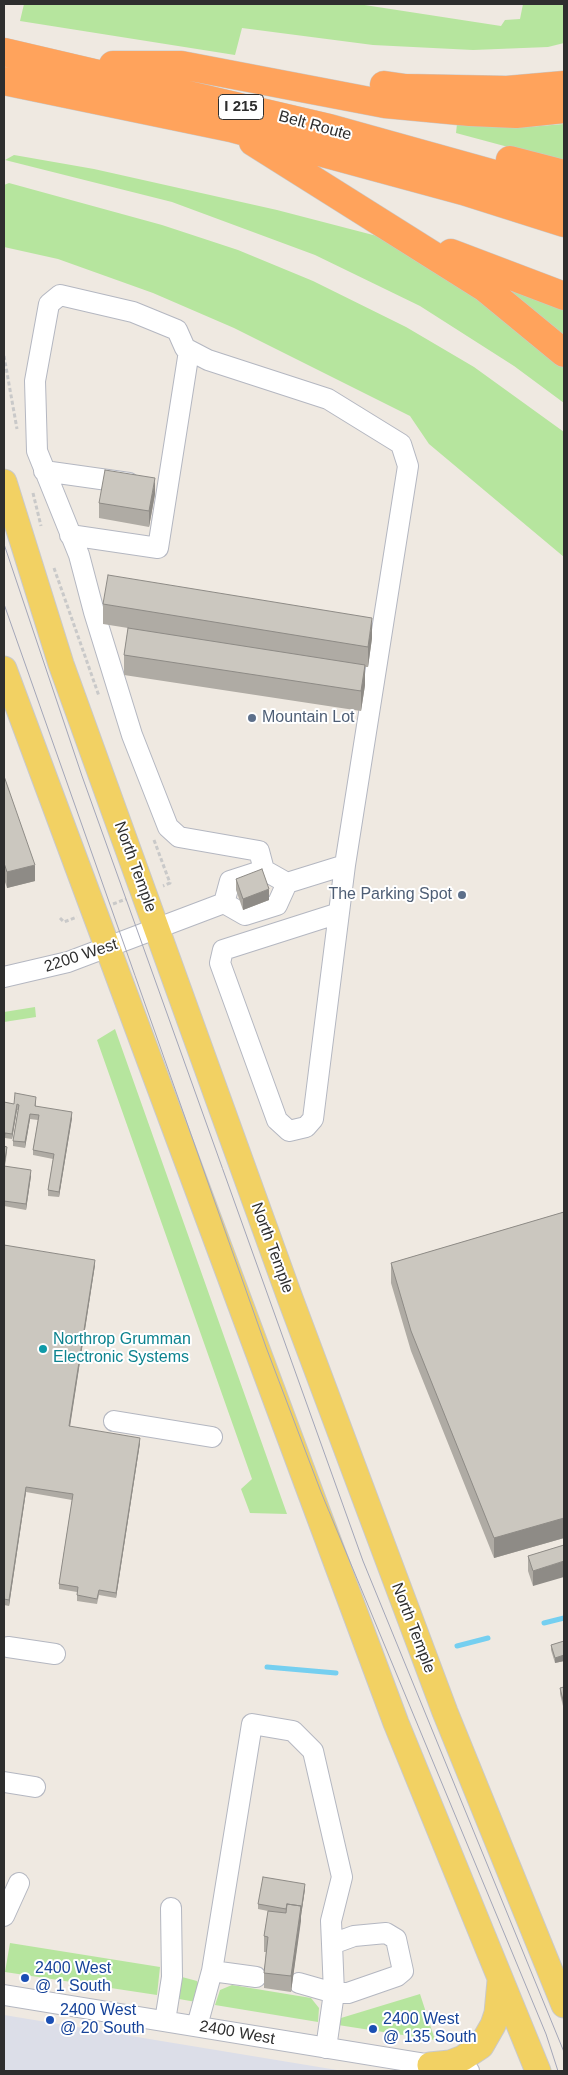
<!DOCTYPE html>
<style>
body{margin:0}
#map{position:relative;width:568px;height:2075px;overflow:hidden;background:#efe9e1;font-family:Helvetica,sans-serif}
canvas{display:block}
.frame{position:absolute;inset:0;border:5px solid #2e2e2e;pointer-events:none}
</style>
<div id="map">
<canvas width="568" height="2075"></canvas>
<div class="frame"></div>
</div>
<script>
const context = document.querySelector('canvas').getContext('2d');
context.lineJoin = 'round';
function paint(path, color) { context.fillStyle = color; context.fill(path, 'evenodd'); }
const poly = rows => new Path2D(rows.map(r => 'M' + r).join(''));
function trace(path, color, width, dash) { context.strokeStyle = color; context.lineWidth = width; context.lineCap = dash ? 'butt' : 'round'; context.setLineDash(dash || []); context.stroke(path); }
function drawText(font, color, halo, rows, align = 'center') {
  context.font = font + ' Helvetica,sans-serif'; context.lineWidth = 4; context.setLineDash([]); context.textBaseline = 'middle'; context.strokeStyle = halo; context.fillStyle = color; for (const [text, x, y, turn = 0] of rows) {
    context.save(); context.translate(x, y); context.rotate((+turn || 0) * Math.PI / 180); context.textAlign = isNaN(turn) ? turn : align; if (halo) context.strokeText(text, 0, 0); context.fillText(text, 0, 0); context.restore();
  }
}
paint(poly([
 [4,2015,343,2071,4,2071]
]), '#dcdee8');
paint(poly([
 [24,4,358,4,501,26,505,20,520,19,523,4,564,4,564,43,548,47,473,50,373,45,242,28,235,55,20,21],
 [457,124,527,127,564,124,564,162,456,133],
 [14,155,94,169,277,210,400,242,564,303,564,403,514,366,420,306,315,255,172,202,5,160],
 [9,183,162,225,238,250,313,281,406,327,474,367,564,432,564,557,429,444,410,416,234,328,153,293,58,259,4,247,4,185],
 [35,1007,36,1017,4,1022,4,1012],
 [115,1029,287,1514,250,1513,241,1489,252,1479,97,1040],
 [10,1943,160,1967,157,1995,5,1972],
 [182,1977,197,1981,198,1983,196,2002,179,1999],
 [232,1985,311,1998,319,2008,318,2022,215,2005,220,1990],
 [420,1994,435,2040,338,2025,341,2018]
]), '#b6e59e');
trace(poly([
 [544,1623,564,1618],
 [457,1646,488,1638],
 [267,1667,336,1673]
]), '#75cff0', 5);
const minor = poly([
 [44,471,129,483],
 [70,535,158,548,189,351],
 [264,870,259,851,179,837,168,827,132,735,94,612,79,555,37,451,35,381,49,304,60,295,133,312,177,330,185,348,208,360,328,399,401,444,408,466,345,865,287,883],
 [264,870,287,883,277,905,245,915,224,903,230,881,264,870],
 [339,913,223,950,220,963,277,1120,289,1131,306,1127,313,1119,319,1071,345,865],
 [4,977,68,962,224,903],
 [114,1421,212,1437],
 [8,1647,55,1654],
 [4,1782,35,1787],
 [4,1916,19,1883],
 [212,1971,252,1724,293,1731,313,1751,342,1877,331,1921,332,1944,334,1993,348,1993,397,1976,403,1971,396,1939,386,1933,354,1936,332,1944],
 [299,1983,334,1993,326,2048],
 [4,1995,469,2071],
 [165,2021,172,1977,171,1908],
 [197,2026,212,1971,256,1977]
]);
const major = poly([
 [4,482,61,664,290,1298,445,1712,564,2005],
 [4,669,396,1723,538,2071],
 [430,2065,450,2063,463,2058,481,2046,493,2025,497,2013,500,1981]
]);
const highway = poly([
 [4,52,329,128,530,184,564,196],
 [113,65,181,65,385,104,470,112,516,114,564,109],
 [4,81,231,128,463,191,564,223],
 [384,85,405,88,507,90,564,85],
 [253,142,485,288,564,353],
 [510,160,564,174],
 [451,253,564,296]
]);
trace(minor, '#b4b7c1', 22);
trace(major, '#c9c9c9', 27);
trace(highway, '#c9c9c9', 29);
trace(poly([
 [4,356,17,429],
 [33,493,41,526],
 [54,568,99,696],
 [154,840,170,883,163,886],
 [113,904,126,899],
 [60,918,64,922,77,917]
]), '#c9c9c9', 3, [4, 2.5]);
trace(minor, '#fff', 20);
trace(major, '#f2d163', 25);
trace(highway, '#ffa35c', 28);
trace(poly([
 [4,544,82,776,363,1561,564,2052],
 [4,604,266,1347,321,1492,546,2034,558,2071]
]), '#a3a6b8', 1);
paint(poly([
 [155,494,149,527,99,518,99,503],
 [103,604,372,638,368,667,365,667,365,685,361,711,124,675,124,655,128,628,103,624],
 [4,776,35,881,7,888,4,879],
 [236,879,269,900,243,910,236,890],
 [4,1102,14,1104,36,1102,36,1106,72,1118,59,1197,48,1196,48,1190,53,1159,33,1155,33,1150,38,1120,30,1119,25,1148,13,1146,13,1141,18,1110,17,1110,12,1139,5,1138,4,1146,7,1152,5,1166,31,1176,26,1210,4,1206],
 [564,1212,564,1538,494,1558,411,1351,391,1283,391,1263],
 [4,1245,95,1265,70,1427,140,1443,116,1598,99,1595,97,1604,77,1601,77,1592,59,1589,59,1584,72,1500,26,1492,9,1606,4,1605],
 [564,1545,533,1586,528,1571,528,1556],
 [564,1641,564,1661,555,1663,551,1650,551,1645],
 [564,1687,564,1710,560,1694,560,1688],
 [305,1889,301,1916,291,1992,264,1988,264,1973,266,1952,264,1952,264,1936,268,1911,258,1909,258,1904]
]), '#afaba4');
paint(poly([
 [155,478,155,494,149,527,149,511],
 [372,618,372,638,368,667,368,647],
 [365,665,365,685,361,711,361,691],
 [35,865,35,881,7,888,7,872],
 [269,889,269,900,243,910,243,899],
 [17,1104,17,1110,12,1139,12,1134],
 [72,1112,72,1118,59,1197,59,1192],
 [30,1114,30,1119,25,1148,25,1142],
 [31,1170,31,1176,26,1210,26,1204],
 [95,1260,95,1265,69,1432,69,1426],
 [140,1438,140,1443,116,1598,116,1593],
 [26,1487,26,1492,9,1606,9,1600],
 [564,1518,564,1538,494,1558,494,1538],
 [564,1561,564,1577,533,1586,533,1571],
 [564,1655,564,1661,555,1663,555,1658],
 [305,1884,305,1889,301,1916,301,1911],
 [301,1906,301,1921,291,1992,291,1976]
]), '#8e8b86');
const building = poly([
 [105,470,155,478,149,511,99,503,105,470],
 [108,575,372,618,368,647,103,604,108,575],
 [128,628,365,665,361,691,124,655,128,628],
 [4,776,35,865,7,872,4,863,4,776],
 [262,869,269,889,243,899,236,879,262,869],
 [15,1093,36,1097,35,1106,72,1112,59,1192,48,1190,54,1154,33,1150,39,1115,30,1114,25,1142,13,1141,19,1105,17,1104,12,1134,5,1133,4,1142,4,1102,14,1104,15,1093],
 [4,1146,7,1147,4,1166,31,1170,26,1204,4,1201,4,1146],
 [564,1212,564,1518,494,1538,411,1331,391,1263,564,1212],
 [4,1245,95,1260,69,1426,140,1438,116,1593,99,1590,97,1599,77,1595,78,1587,59,1584,73,1494,26,1487,9,1600,4,1599,4,1245],
 [564,1545,564,1561,533,1571,528,1556,564,1545],
 [564,1641,564,1655,555,1658,551,1645,564,1641],
 [564,1687,564,1704,560,1688,564,1687],
 [263,1877,305,1884,301,1911,301,1906,287,1904,286,1909,258,1904,263,1877],
 [287,1904,301,1906,291,1976,264,1973,268,1937,264,1936,268,1911,286,1913,287,1904]
]);
paint(building, '#cbc7bf');
trace(building, '#8e8b86', 1);
for (const [x, y, r, color] of [
 [252,718,5,"#5c6f8a"],
 [462,895,5,"#5c6f8a"],
 [43,1349,5,"#0f9aa8"],
 [25,1978,5,"#1a4fb4"],
 [50,2020,5,"#1a4fb4"],
 [373,2029,5,"#1a4fb4"]
]) { const dot = new Path2D(); dot.arc(x, y, r, 0, 2 * Math.PI); context.fillStyle = color; context.fill(dot); trace(dot, '#fff', 2); }
for (const [x, y, w] of [
 [241,107,45]
]) { const box = new Path2D(); box.roundRect(x - w / 2, y - 12.5, w, 25, 4); context.fillStyle = '#fff'; context.fill(box); trace(box, '#2e2e2e', 1); }
drawText('bold 15px', '#2e2e2e', null, [
 ["I 215",241,107]
]);
drawText('16px', '#2e2e2e', '#fff', [
 ["Belt Route",315,126,15],
 ["North Temple",135,867,70],
 ["2200 West",81,956,-18],
 ["North Temple",272,1248,70],
 ["North Temple",413,1628,69],
 ["2400 West",237,2033,10]
]);
drawText('16px', '#4e5e75', '#fff', [
 ["Mountain Lot",262,718],
 ["The Parking Spot",452,895,"right"]
], 'left');
drawText('16px', '#0d838f', '#fff', [
 ["Northrop Grumman",53,1340],
 ["Electronic Systems",53,1358]
], 'left');
drawText('16px', '#164399', '#fff', [
 ["2400 West",35,1969],
 ["@ 1 South",35,1987],
 ["2400 West",60,2011],
 ["@ 20 South",60,2029],
 ["2400 West",383,2020],
 ["@ 135 South",383,2038]
], 'left');
</script>
